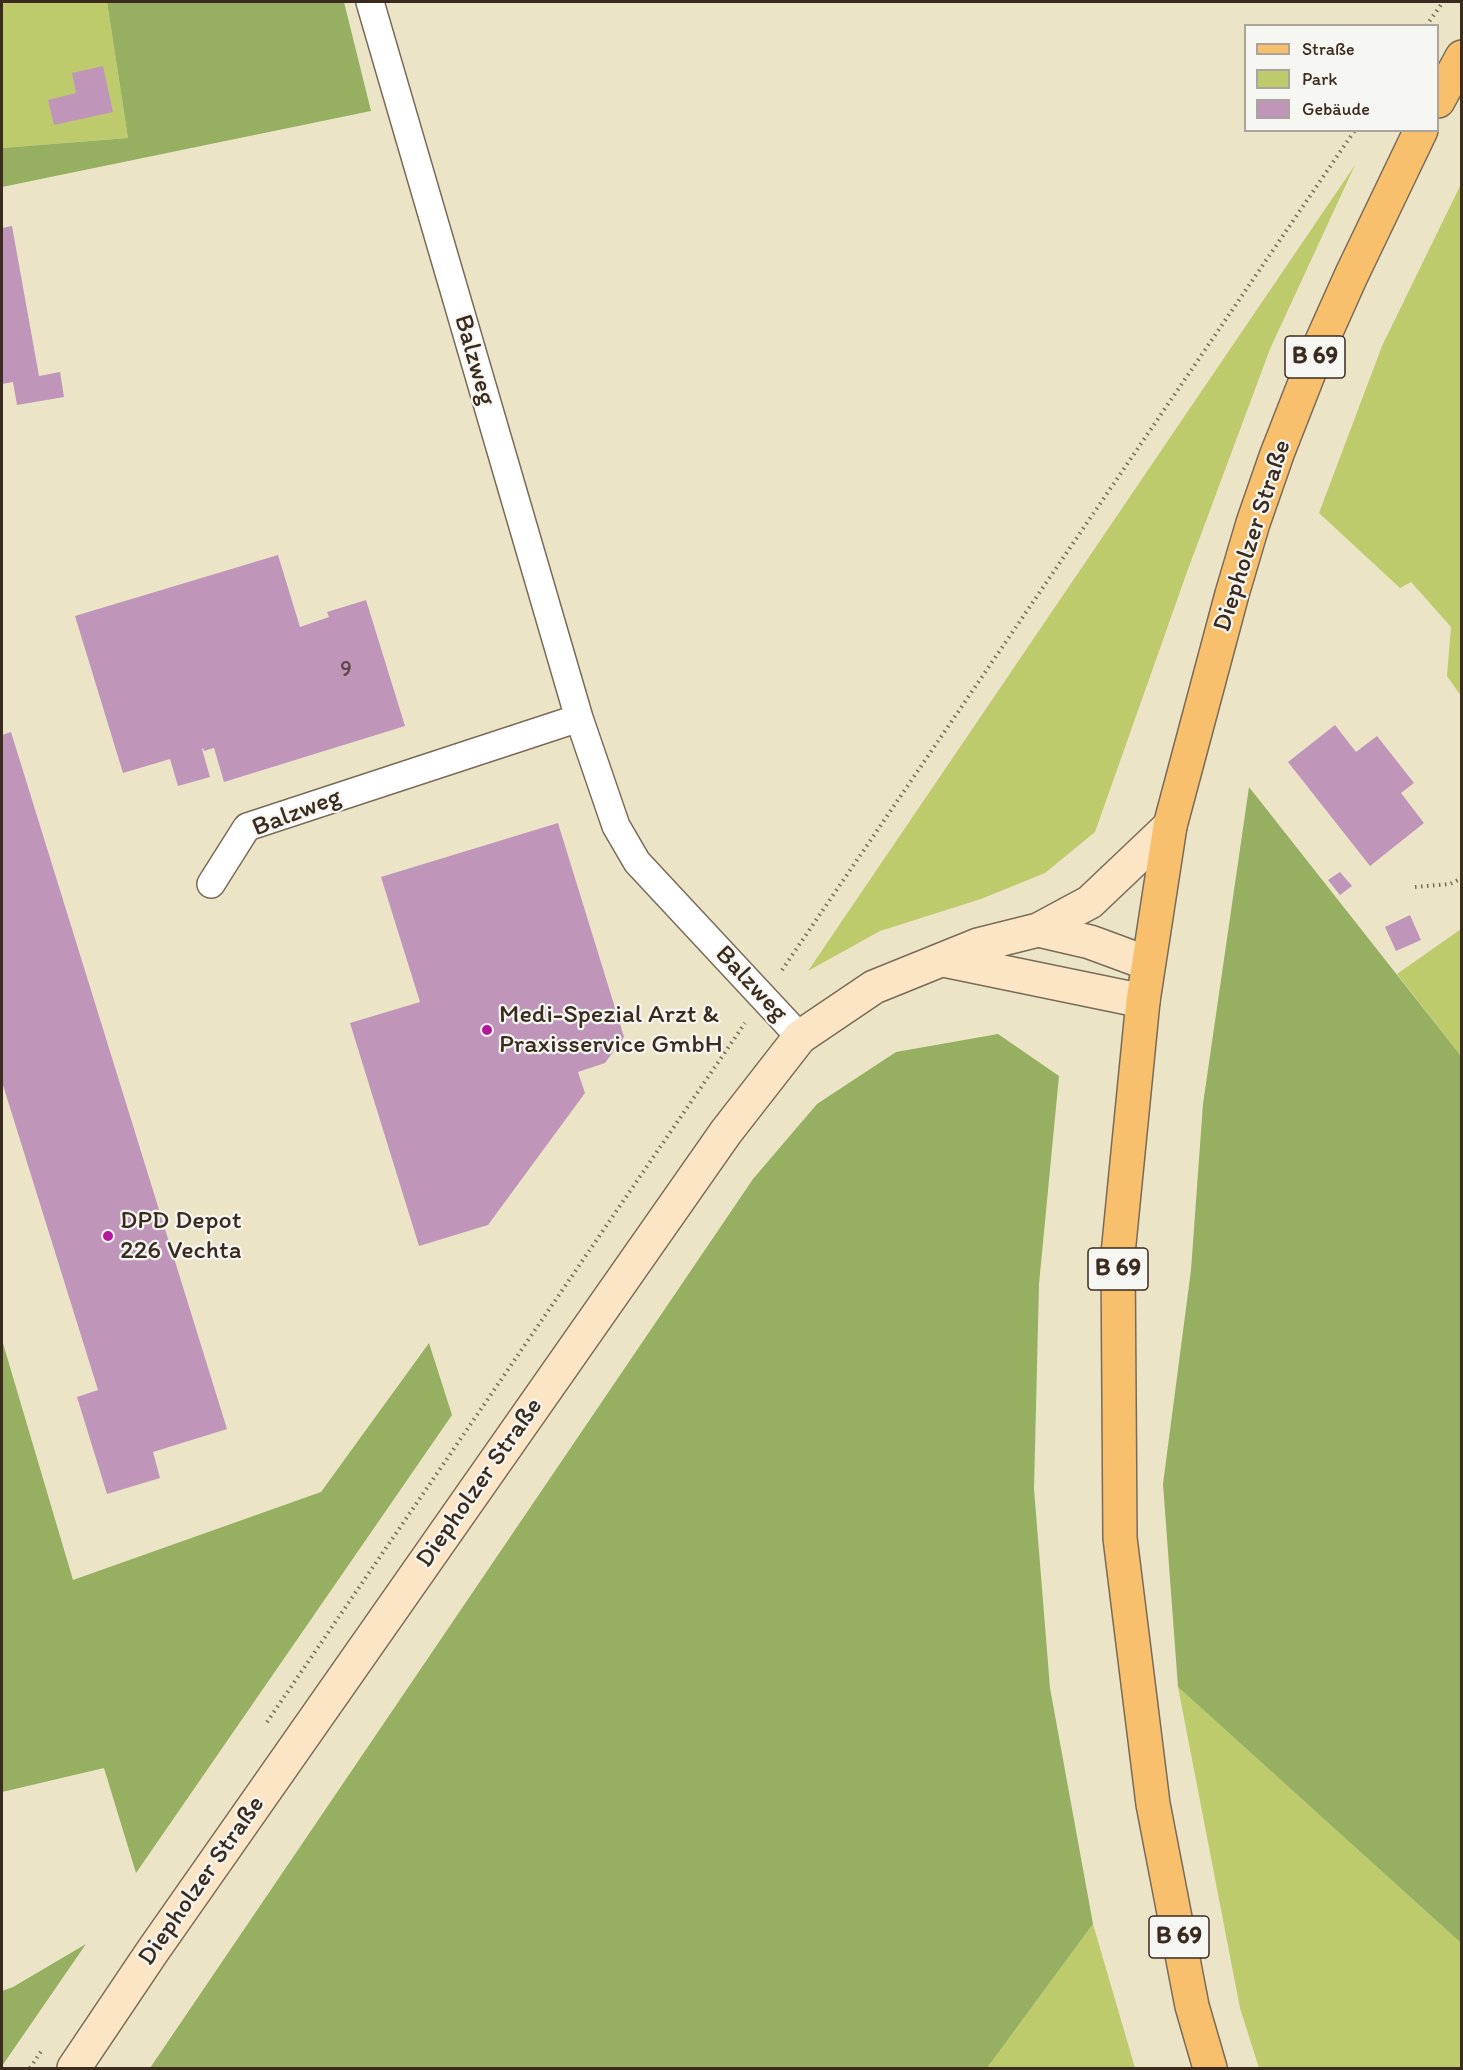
<!DOCTYPE html>
<meta charset="utf-8">
<style>
body{margin:0}
#map{position:relative;width:1463px;height:2070px;overflow:hidden;background:#ece4c7;font-family:Itim,sans-serif}
canvas{display:block}
.frame{position:absolute;inset:0;border:3px solid #3b2a1e;pointer-events:none}
.legend{position:absolute;left:1244px;top:24px;width:195px;height:108px;box-sizing:border-box;background:#f6f6f2;border:2px solid #aba49d;margin:0;padding:8px 10px;list-style:none;font-size:18px;color:#3b2a1e}
.legend li{display:flex;align-items:center;gap:12px;height:30px}
.legend b{width:30px;border:2px solid #aba49d}
</style>
<div id="map">
<canvas width="1463" height="2070"></canvas>
<div class="frame"></div>
<ul class="legend">
<li><b style="height:8px;background:#f8bf6c"></b>Straße</li>
<li><b style="height:16px;background:#bdcb6d"></b>Park</li>
<li><b style="height:16px;background:#c095ba"></b>Gebäude</li>
</ul>
</div>
<script>
const context = document.querySelector('canvas').getContext('2d');
context.lineJoin = 'round';
function paint(path, color) { context.fillStyle = color; context.fill(path, 'evenodd'); }
const poly = rows => new Path2D(rows.map(r => 'M' + r).join(''));
function trace(path, color, width, dash) { context.strokeStyle = color; context.lineWidth = width; context.lineCap = dash ? 'butt' : 'round'; context.setLineDash(dash || []); context.stroke(path); }
function drawText(font, color, halo, rows, align = 'center') {
  context.font = font + ' Itim,sans-serif'; context.lineWidth = 4.5; context.setLineDash([]); context.textBaseline = 'middle'; context.strokeStyle = halo; context.fillStyle = color; for (const [text, x, y, turn = 0] of rows) {
    context.save(); context.translate(x, y); context.rotate((+turn || 0) * Math.PI / 180); context.textAlign = isNaN(turn) ? turn : align; if (halo) context.strokeText(text, 0, 0); context.fillText(text, 0, 0); context.restore();
  }
}
paint(poly([
 [2,2,107,2,128,138,2,148],
 [1355,165,1270,349,1187,572,1095,832,1045,873,981,899,880,931,808,971],
 [1461,184,1461,696,1447,676,1451,627,1411,582,1400,588,1319,513,1382,346],
 [1461,929,1461,1056,1397,974],
 [1178,1687,1461,1943,1461,2068,1259,2068,1240,2008],
 [1093,1924,1135,2068,987,2068]
]), '#bdcb6d');
paint(poly([
 [107,2,344,2,371,111,2,187,2,148,128,138],
 [1249,787,1461,1056,1461,1943,1178,1687,1163,1484,1191,1270,1203,1104],
 [998,1034,1059,1076,1039,1284,1034,1489,1050,1688,1093,1924,987,2068,150,2068,753,1179,817,1104,896,1052],
 [2,1340,73,1580,321,1492,429,1343,452,1415,136,1873,104,1768,2,1792],
 [86,1944,2,2066,2,1991,13,1987]
]), '#96af60');
paint(poly([
 [103,66,113,112,54,125,48,100,76,93,72,73],
 [12,226,39,376,60,372,64,397,17,405,13,382,2,384,2,228],
 [278,555,300,627,329,617,327,612,366,600,405,726,224,782,214,748,204,751,203,748,202,749,210,777,178,786,170,759,123,773,75,616],
 [1335,725,1356,752,1377,736,1414,783,1401,793,1424,823,1370,866,1288,762],
 [11,732,227,1429,153,1452,160,1478,107,1494,77,1397,98,1390,2,1082,2,735],
 [558,823,624,1037,605,1063,578,1072,585,1093,488,1225,419,1246,350,1023,420,1002,381,877],
 [1340,872,1352,886,1340,895,1328,880],
 [1410,915,1421,940,1396,951,1385,927]
]), '#c095ba');
const street = poly([
 [370,2,579,718,616,826,637,862,800,1037],
 [211,884,247,827,579,718]
]);
const secondary = poly([
 [1038,930,1090,902,1170,826],
 [944,960,1143,1001],
 [74,2068,152,1952,726,1132,800,1037,874,987,978,945,1038,930,1090,942,1147,963]
]);
const primary = poly([
 [1438,101,1462,57],
 [1210,2068,1192,2006,1153,1804,1120,1538,1118,1254,1143,1001,1170,826,1232,594,1253,523,1277,454,1317,352,1351,276,1421,130]
]);
trace(street, '#796b59', 30);
trace(secondary, '#796b59', 36);
trace(primary, '#796b59', 36);
trace(poly([
 [1426,26,1443,2],
 [1415,887,1450,884,1462,878],
 [782,970,1355,130],
 [267,1722,745,1023],
 [30,2068,42,2050]
]), '#796b59', 4, [1.5, 4.5]);
trace(street, '#fff', 27);
trace(secondary, '#fce5c4', 33);
trace(primary, '#f8bf6c', 33);
for (const [x, y, r, color] of [
 [487,1030,6,"#b5179e"],
 [108,1236,6,"#b5179e"]
]) { const dot = new Path2D(); dot.arc(x, y, r, 0, 2 * Math.PI); context.fillStyle = color; context.fill(dot); trace(dot, '#f6f6f2', 2); }
drawText('22px', '#5c4545', null, [
 ["9",346,670]
]);
for (const [x, y, w] of [
 [1315,357,60],
 [1118,1269,60],
 [1179,1937,60]
]) { const box = new Path2D(); box.roundRect(x - w / 2, y - 21, w, 42, 4.5); context.fillStyle = '#f6f6f2'; context.fill(box); trace(box, '#3b2a1e', 1.5); }
drawText('bold 24px', '#3b2a1e', null, [
 ["B 69",1315,357],
 ["B 69",1118,1269],
 ["B 69",1179,1937]
]);
drawText('26px', '#3b2a1e', '#f6f6f2', [
 ["Balzweg",474,360,74],
 ["Diepholzer Straße",1253,536,-72],
 ["Balzweg",297,813,-21],
 ["Balzweg",751,984,47],
 ["Diepholzer Straße",480,1483,-55],
 ["Diepholzer Straße",202,1881,-55]
]);
drawText('26px', '#3b2a1e', '#f6f6f2', [
 ["Medi-Spezial Arzt &",499,1015],
 ["Praxisservice GmbH",499,1045],
 ["DPD Depot",120,1221],
 ["226 Vechta",120,1251]
], 'left');
</script>
